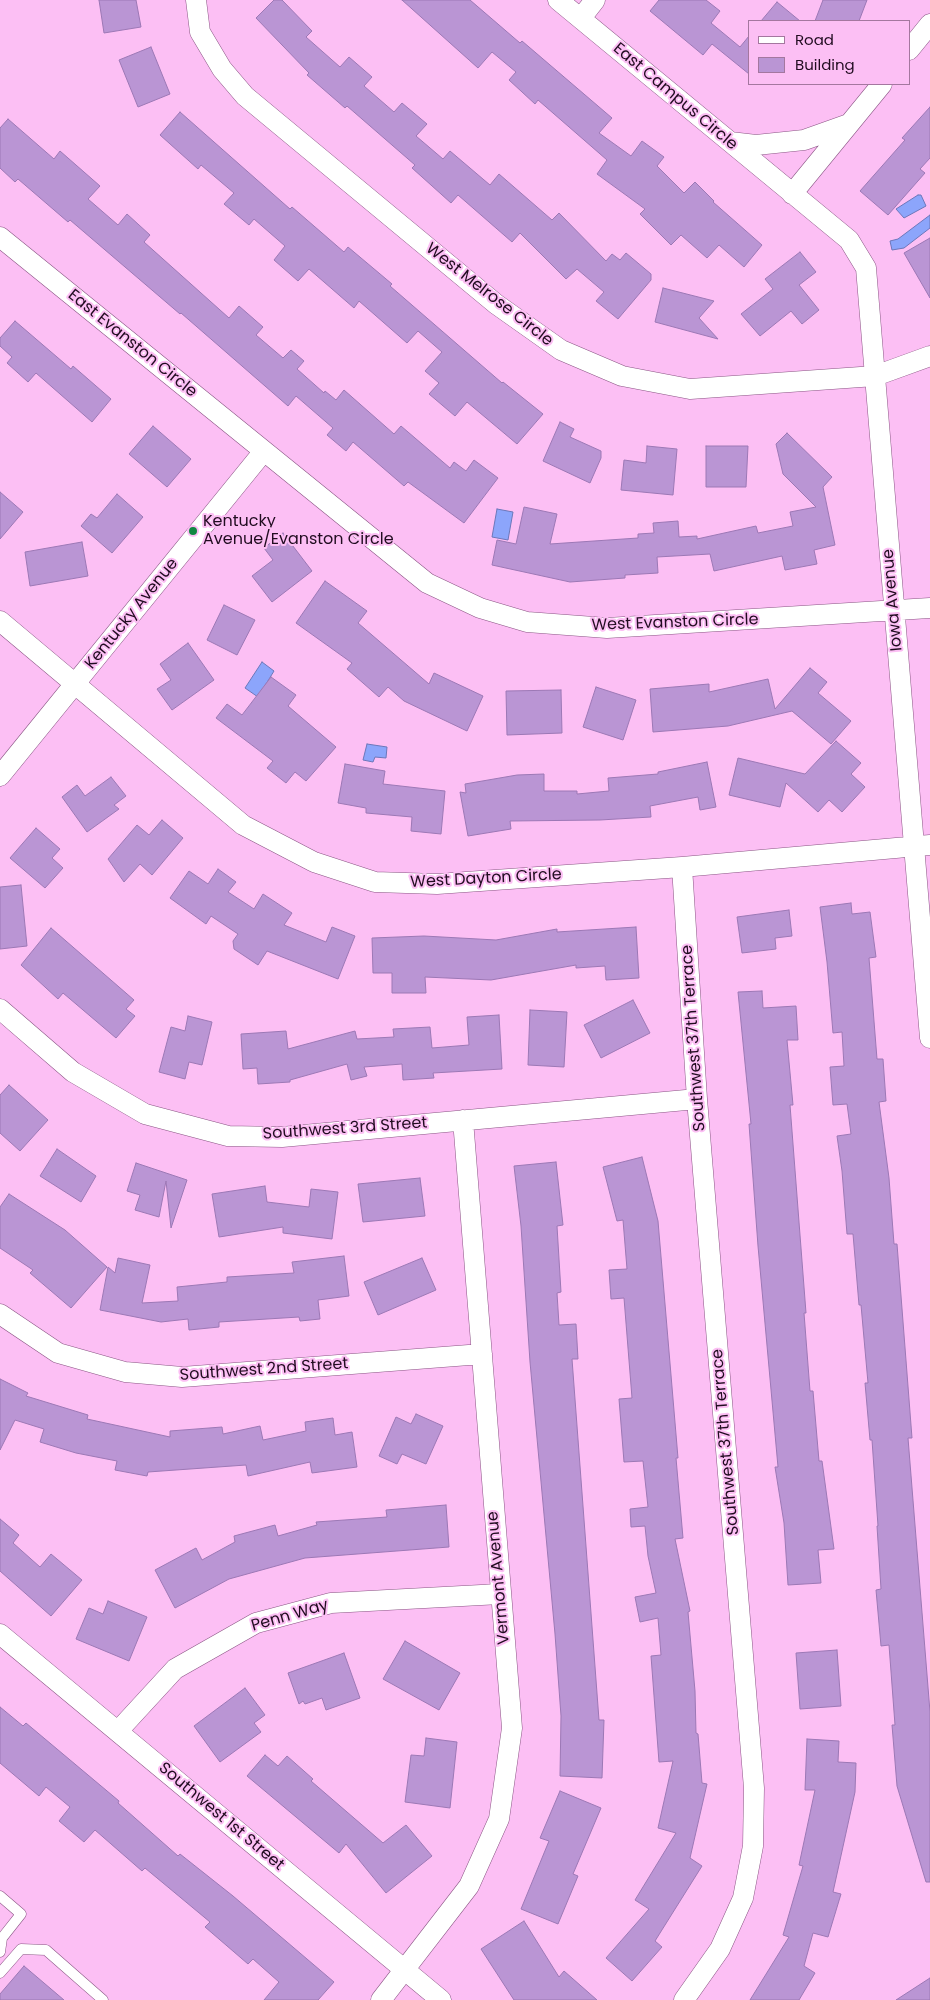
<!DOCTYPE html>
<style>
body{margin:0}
#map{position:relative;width:930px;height:2000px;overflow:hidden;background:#fcbff4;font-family:Poppins,sans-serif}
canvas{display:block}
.legend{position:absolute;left:748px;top:20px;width:162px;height:65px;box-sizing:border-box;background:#fcbff4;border:1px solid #a4779f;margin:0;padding:6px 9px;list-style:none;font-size:15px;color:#210c20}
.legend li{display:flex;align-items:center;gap:10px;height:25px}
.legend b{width:25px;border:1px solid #a4779f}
</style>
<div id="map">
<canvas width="930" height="2000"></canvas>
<ul class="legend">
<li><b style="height:6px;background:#fff"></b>Road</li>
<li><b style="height:14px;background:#ba95d4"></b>Building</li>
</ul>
</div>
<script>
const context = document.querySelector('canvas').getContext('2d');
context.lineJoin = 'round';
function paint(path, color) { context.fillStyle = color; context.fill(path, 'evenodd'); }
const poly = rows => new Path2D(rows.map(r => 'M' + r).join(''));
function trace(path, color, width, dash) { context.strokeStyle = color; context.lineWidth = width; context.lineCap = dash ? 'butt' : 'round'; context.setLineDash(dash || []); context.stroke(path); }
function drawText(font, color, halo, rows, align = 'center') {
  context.font = font + ' Poppins,sans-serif'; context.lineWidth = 4; context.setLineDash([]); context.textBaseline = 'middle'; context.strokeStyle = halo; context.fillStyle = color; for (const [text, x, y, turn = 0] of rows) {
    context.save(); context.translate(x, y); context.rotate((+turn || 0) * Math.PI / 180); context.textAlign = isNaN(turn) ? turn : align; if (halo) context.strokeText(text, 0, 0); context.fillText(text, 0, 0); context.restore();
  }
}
const water = poly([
 [918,195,921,195,926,206,904,218,896,209,918,195],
 [930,215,930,228,904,248,892,250,890,241,898,239,930,215],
 [497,509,513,512,508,540,492,537,497,509],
 [262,662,274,671,258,697,245,688,262,662],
 [367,744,387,747,386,758,375,757,373,762,363,760,367,744]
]);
paint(water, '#8ca5fb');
trace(water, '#6c77b9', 1);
const building = poly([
 [99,0,136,0,141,27,104,33,99,0],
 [274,0,282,0,312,31,306,37,340,67,349,57,372,77,364,86,394,112,402,103,427,124,416,136,443,159,450,151,490,185,499,174,552,220,559,213,606,261,612,254,620,260,626,253,651,274,651,280,618,319,596,301,604,292,577,269,566,279,520,233,512,242,458,195,451,203,412,168,415,165,347,106,345,108,307,75,309,73,256,18,274,0],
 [402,0,470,0,520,43,522,41,612,118,599,133,631,156,642,141,664,157,657,166,684,193,695,182,714,201,713,202,762,245,744,267,719,245,707,258,681,235,671,245,640,214,645,209,597,174,607,160,538,100,535,104,509,80,516,72,492,52,478,68,402,0],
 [659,0,706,0,720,11,711,23,740,47,749,36,749,74,712,44,703,55,650,11,659,0],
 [823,0,867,0,859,21,815,21,823,0],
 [777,2,800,21,761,21,777,2],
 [151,47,170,94,138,107,119,60,151,47],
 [930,107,930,158,920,169,925,173,888,215,860,191,905,140,902,138,930,107],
 [180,112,290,209,292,207,344,252,348,247,392,284,390,286,502,383,503,382,543,414,517,444,467,402,455,416,429,394,439,383,425,371,442,352,418,331,407,343,359,301,354,308,309,269,298,281,274,260,285,246,254,219,249,225,224,204,234,193,201,165,198,169,160,135,180,112],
 [8,119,54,159,60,151,100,186,88,199,118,225,127,214,150,235,144,242,229,318,239,306,263,327,256,335,283,358,291,350,304,361,297,369,324,393,325,391,336,400,344,390,394,434,401,426,450,468,454,462,466,471,474,460,498,478,464,523,408,482,404,486,353,442,346,451,327,435,333,428,296,396,288,406,181,313,180,314,70,220,68,222,18,179,15,182,0,168,0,128,8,119],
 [930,238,930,298,904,253,930,238],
 [800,252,816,272,799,285,819,310,802,324,791,311,760,336,741,314,773,289,765,279,800,252],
 [663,288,714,301,699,318,718,339,655,322,663,288],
 [15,321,71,369,73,366,111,399,92,422,36,373,28,382,7,363,12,357,0,346,0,338,15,321],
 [560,422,574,429,570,437,601,451,601,458,590,483,543,461,560,422],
 [153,426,191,459,167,487,129,454,153,426],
 [787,433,832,477,823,487,835,545,814,550,817,564,785,570,782,556,714,571,710,554,657,557,658,573,625,575,625,578,570,582,492,565,497,540,516,544,524,507,557,514,550,544,638,538,638,534,654,533,653,523,678,521,679,537,697,536,697,539,756,526,758,533,793,526,790,512,816,507,783,474,776,444,787,433],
 [647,446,677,449,673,495,621,490,624,460,646,463,647,446],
 [706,446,748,446,746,487,706,487,706,446],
 [0,492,23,512,0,539,0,492],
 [117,494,143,517,112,553,81,526,91,514,97,518,117,494],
 [283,533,312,571,272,602,252,576,273,560,264,548,283,533],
 [82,542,88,576,30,586,25,552,82,542],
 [325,581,367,611,358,623,429,684,434,673,483,696,467,731,404,701,388,687,379,697,347,669,352,663,296,623,325,581],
 [224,605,255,620,237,655,207,640,224,605],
 [188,643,214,680,172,710,157,689,171,680,160,664,188,643],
 [810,668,827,682,818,693,851,721,831,744,792,711,728,726,653,732,650,689,709,684,709,692,768,679,775,709,810,668],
 [271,677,296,695,288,706,336,747,306,781,295,772,286,783,267,768,273,761,216,718,227,704,242,715,271,677],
 [596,687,636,700,623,740,583,727,596,687],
 [561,690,562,733,507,735,506,691,561,690],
 [836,741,861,763,851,774,865,787,842,812,829,800,818,812,786,783,780,807,729,795,738,758,805,774,836,741],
 [707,762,716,807,700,810,698,797,650,806,651,817,600,820,510,821,511,829,468,836,460,792,466,793,465,784,517,775,544,774,544,791,577,791,577,794,609,791,608,778,658,774,658,772,707,762],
 [345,764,385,771,383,784,445,791,441,834,411,831,412,817,366,813,366,808,338,803,345,764],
 [111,777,126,796,114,805,119,809,87,832,62,797,77,785,85,796,111,777],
 [162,820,183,838,152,875,140,864,124,882,108,859,137,825,149,835,162,820],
 [36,828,60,849,52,858,63,868,45,888,10,858,36,828],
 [218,869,236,882,228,892,254,909,263,894,292,913,284,925,326,942,332,927,355,936,338,979,267,951,258,965,234,949,233,941,238,934,211,916,206,924,170,898,189,871,208,884,218,869],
 [21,885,27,946,0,949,0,887,21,885],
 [851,903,852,914,870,912,876,957,869,958,877,1059,883,1059,886,1101,879,1102,889,1178,894,1244,897,1244,912,1438,908,1438,930,1712,930,1882,926,1882,897,1786,892,1725,895,1725,889,1645,881,1646,876,1590,881,1589,877,1526,878,1526,872,1440,870,1440,865,1383,868,1383,861,1305,859,1305,853,1234,847,1234,842,1171,837,1136,851,1134,847,1104,833,1105,830,1067,844,1066,842,1032,833,1033,827,962,820,907,851,903],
 [789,910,792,936,775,938,776,949,742,953,737,917,789,910],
 [636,927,639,978,606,980,605,966,576,968,576,965,491,980,425,977,426,993,392,993,392,973,373,973,372,938,424,936,496,940,557,929,557,932,636,927],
 [51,928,134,1000,126,1009,135,1016,116,1038,63,993,58,999,21,965,51,928],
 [762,991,763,1008,796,1006,798,1040,787,1040,793,1105,790,1105,806,1313,804,1313,810,1391,813,1391,819,1461,822,1461,834,1549,818,1550,821,1583,788,1585,784,1523,775,1467,778,1467,758,1246,749,1124,751,1124,738,992,762,991],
 [633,1000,650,1033,601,1058,584,1025,633,1000],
 [530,1010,567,1012,564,1067,528,1065,530,1010],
 [499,1015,502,1069,433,1073,434,1078,403,1080,402,1064,364,1067,367,1076,351,1080,347,1064,290,1080,290,1082,258,1084,257,1068,243,1069,241,1034,286,1031,288,1049,355,1031,357,1039,394,1037,393,1029,430,1027,432,1048,469,1045,467,1017,499,1015],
 [188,1016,212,1022,202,1065,189,1062,185,1079,159,1072,171,1027,185,1031,188,1016],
 [9,1085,48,1120,20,1151,0,1133,0,1095,9,1085],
 [57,1149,96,1176,81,1202,40,1176,57,1149],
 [642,1157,658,1221,678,1458,676,1458,683,1538,675,1539,690,1611,688,1612,695,1691,696,1733,698,1734,702,1783,707,1784,690,1858,702,1866,655,1941,662,1947,632,1981,606,1958,649,1909,635,1900,676,1833,658,1828,673,1761,659,1762,651,1656,661,1655,658,1618,640,1622,635,1597,656,1593,648,1556,645,1526,631,1527,630,1509,648,1507,643,1461,624,1462,619,1399,632,1398,624,1298,611,1299,609,1270,627,1269,623,1220,617,1221,603,1167,642,1157],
 [556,1162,563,1225,557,1226,561,1292,557,1293,559,1325,576,1324,578,1359,572,1359,599,1720,604,1720,602,1778,560,1776,561,1716,555,1634,530,1362,521,1226,514,1166,556,1162],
 [136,1163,187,1180,171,1228,166,1181,159,1217,135,1210,140,1195,127,1191,136,1163],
 [420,1178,425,1216,363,1222,358,1184,420,1178],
 [265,1186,267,1202,309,1207,311,1189,338,1192,332,1239,283,1233,283,1227,219,1237,212,1194,265,1186],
 [9,1194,65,1230,107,1267,71,1308,30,1273,33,1270,0,1248,0,1207,9,1194],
 [344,1256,349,1296,318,1300,320,1319,300,1321,299,1317,219,1322,219,1327,189,1330,188,1319,161,1322,100,1310,108,1267,115,1273,118,1258,150,1265,142,1303,178,1301,177,1287,227,1282,227,1277,294,1273,292,1262,344,1256],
 [422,1258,436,1290,378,1315,364,1282,422,1258],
 [0,1379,28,1393,26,1396,88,1415,87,1419,170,1437,170,1431,222,1427,223,1434,260,1426,263,1440,306,1431,305,1422,333,1418,335,1435,352,1432,357,1467,312,1473,310,1462,248,1476,246,1465,148,1472,147,1476,115,1470,117,1461,76,1453,40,1442,44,1429,15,1420,0,1450,0,1379],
 [416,1414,443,1426,426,1464,402,1454,397,1464,379,1456,396,1417,411,1424,416,1414],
 [446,1505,449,1547,305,1558,229,1579,175,1608,155,1570,196,1548,202,1560,235,1542,234,1536,275,1525,278,1536,317,1525,316,1522,387,1517,386,1510,446,1505],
 [0,1519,19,1535,13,1543,40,1567,51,1554,82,1580,51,1616,0,1571,0,1519],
 [108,1601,147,1617,129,1661,76,1639,89,1608,103,1614,108,1601],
 [405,1641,460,1673,439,1710,383,1679,405,1641],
 [837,1650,841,1706,800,1709,796,1653,837,1650],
 [344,1653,360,1698,326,1710,322,1698,305,1704,303,1701,299,1704,288,1673,344,1653],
 [245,1688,265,1715,254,1723,261,1732,220,1762,194,1726,245,1688],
 [0,1707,23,1726,26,1723,119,1801,118,1803,178,1856,180,1854,233,1896,334,1982,318,2000,264,2000,279,1982,253,1959,248,1964,205,1927,210,1922,145,1868,142,1871,95,1830,84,1842,59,1821,70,1807,46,1787,39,1796,0,1763,0,1707],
 [426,1738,457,1742,450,1808,405,1802,411,1755,424,1756,426,1738],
 [807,1739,839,1741,838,1762,856,1763,855,1792,833,1892,841,1894,828,1937,813,1933,804,1966,815,1973,799,2000,750,2000,789,1937,783,1935,803,1866,799,1865,815,1790,805,1790,807,1739],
 [265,1755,278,1766,287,1756,313,1779,311,1781,383,1843,406,1825,432,1856,386,1893,346,1844,339,1853,247,1776,265,1755],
 [560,1791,601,1808,573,1874,578,1876,558,1924,521,1909,549,1841,540,1838,560,1791],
 [524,1921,559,1977,564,1971,597,2000,514,2000,481,1949,524,1921],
 [24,1966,64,2000,0,2000,0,1994,24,1966],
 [930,1978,930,2000,896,2000,930,1978]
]);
paint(building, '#ba95d4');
trace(building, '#9c78b5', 1);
const lane = poly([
 [0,1896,21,1914,2,1938,0,1952],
 [0,1973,21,1949,46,1950,103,2000]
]);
const street = poly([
 [196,0,200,32,222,69,245,96,496,304,561,350,622,376,690,389,875,376,930,356],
 [558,0,849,240,866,268,930,1038],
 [581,18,595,0],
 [909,50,930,24],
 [730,142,756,145,804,140,849,124],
 [792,194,882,84],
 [0,237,427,583,480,608,527,622,607,628,930,608],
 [0,621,243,825,314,862,375,882,437,884,682,867,930,845],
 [0,776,264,451],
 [682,867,697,1099,754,1788,753,1846,743,1898,720,1949,684,2000],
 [0,1009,73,1072,145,1114,228,1136,282,1137,697,1099],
 [0,1314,58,1353,125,1372,182,1377,482,1354],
 [0,1634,441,2000],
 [118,1731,175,1669,256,1623,331,1603,500,1594],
 [381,2000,469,1886,499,1819,512,1728,463,1120]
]);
trace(lane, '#8a5584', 11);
trace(street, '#8a5584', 21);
trace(lane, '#fff', 10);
trace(street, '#fff', 20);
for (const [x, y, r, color] of [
 [193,531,5,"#108842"]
]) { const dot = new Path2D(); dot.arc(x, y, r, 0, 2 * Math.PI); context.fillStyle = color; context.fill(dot); trace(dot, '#fcbff4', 2); }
drawText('16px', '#210c20', '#fcbff4', [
 ["East Campus Circle",675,97,40],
 ["West Melrose Circle",489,295,38],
 ["East Evanston Circle",132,344,39],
 ["Iowa Avenue",893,600,-95],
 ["Kentucky Avenue",132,614,-51],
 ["West Evanston Circle",675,623,-2],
 ["West Dayton Circle",486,879,-3],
 ["Southwest 37th Terrace",694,1038,-94],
 ["Southwest 3rd Street",345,1129,-4],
 ["Southwest 2nd Street",264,1370,-4],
 ["Southwest 37th Terrace",726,1442,-95],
 ["Vermont Avenue",499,1578,-95],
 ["Penn Way",290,1616,-16],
 ["Southwest 1st Street",221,1817,40]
]);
drawText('16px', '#210c20', '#fcbff4', [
 ["Kentucky",203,522],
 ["Avenue/Evanston Circle",203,540]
], 'left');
</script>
